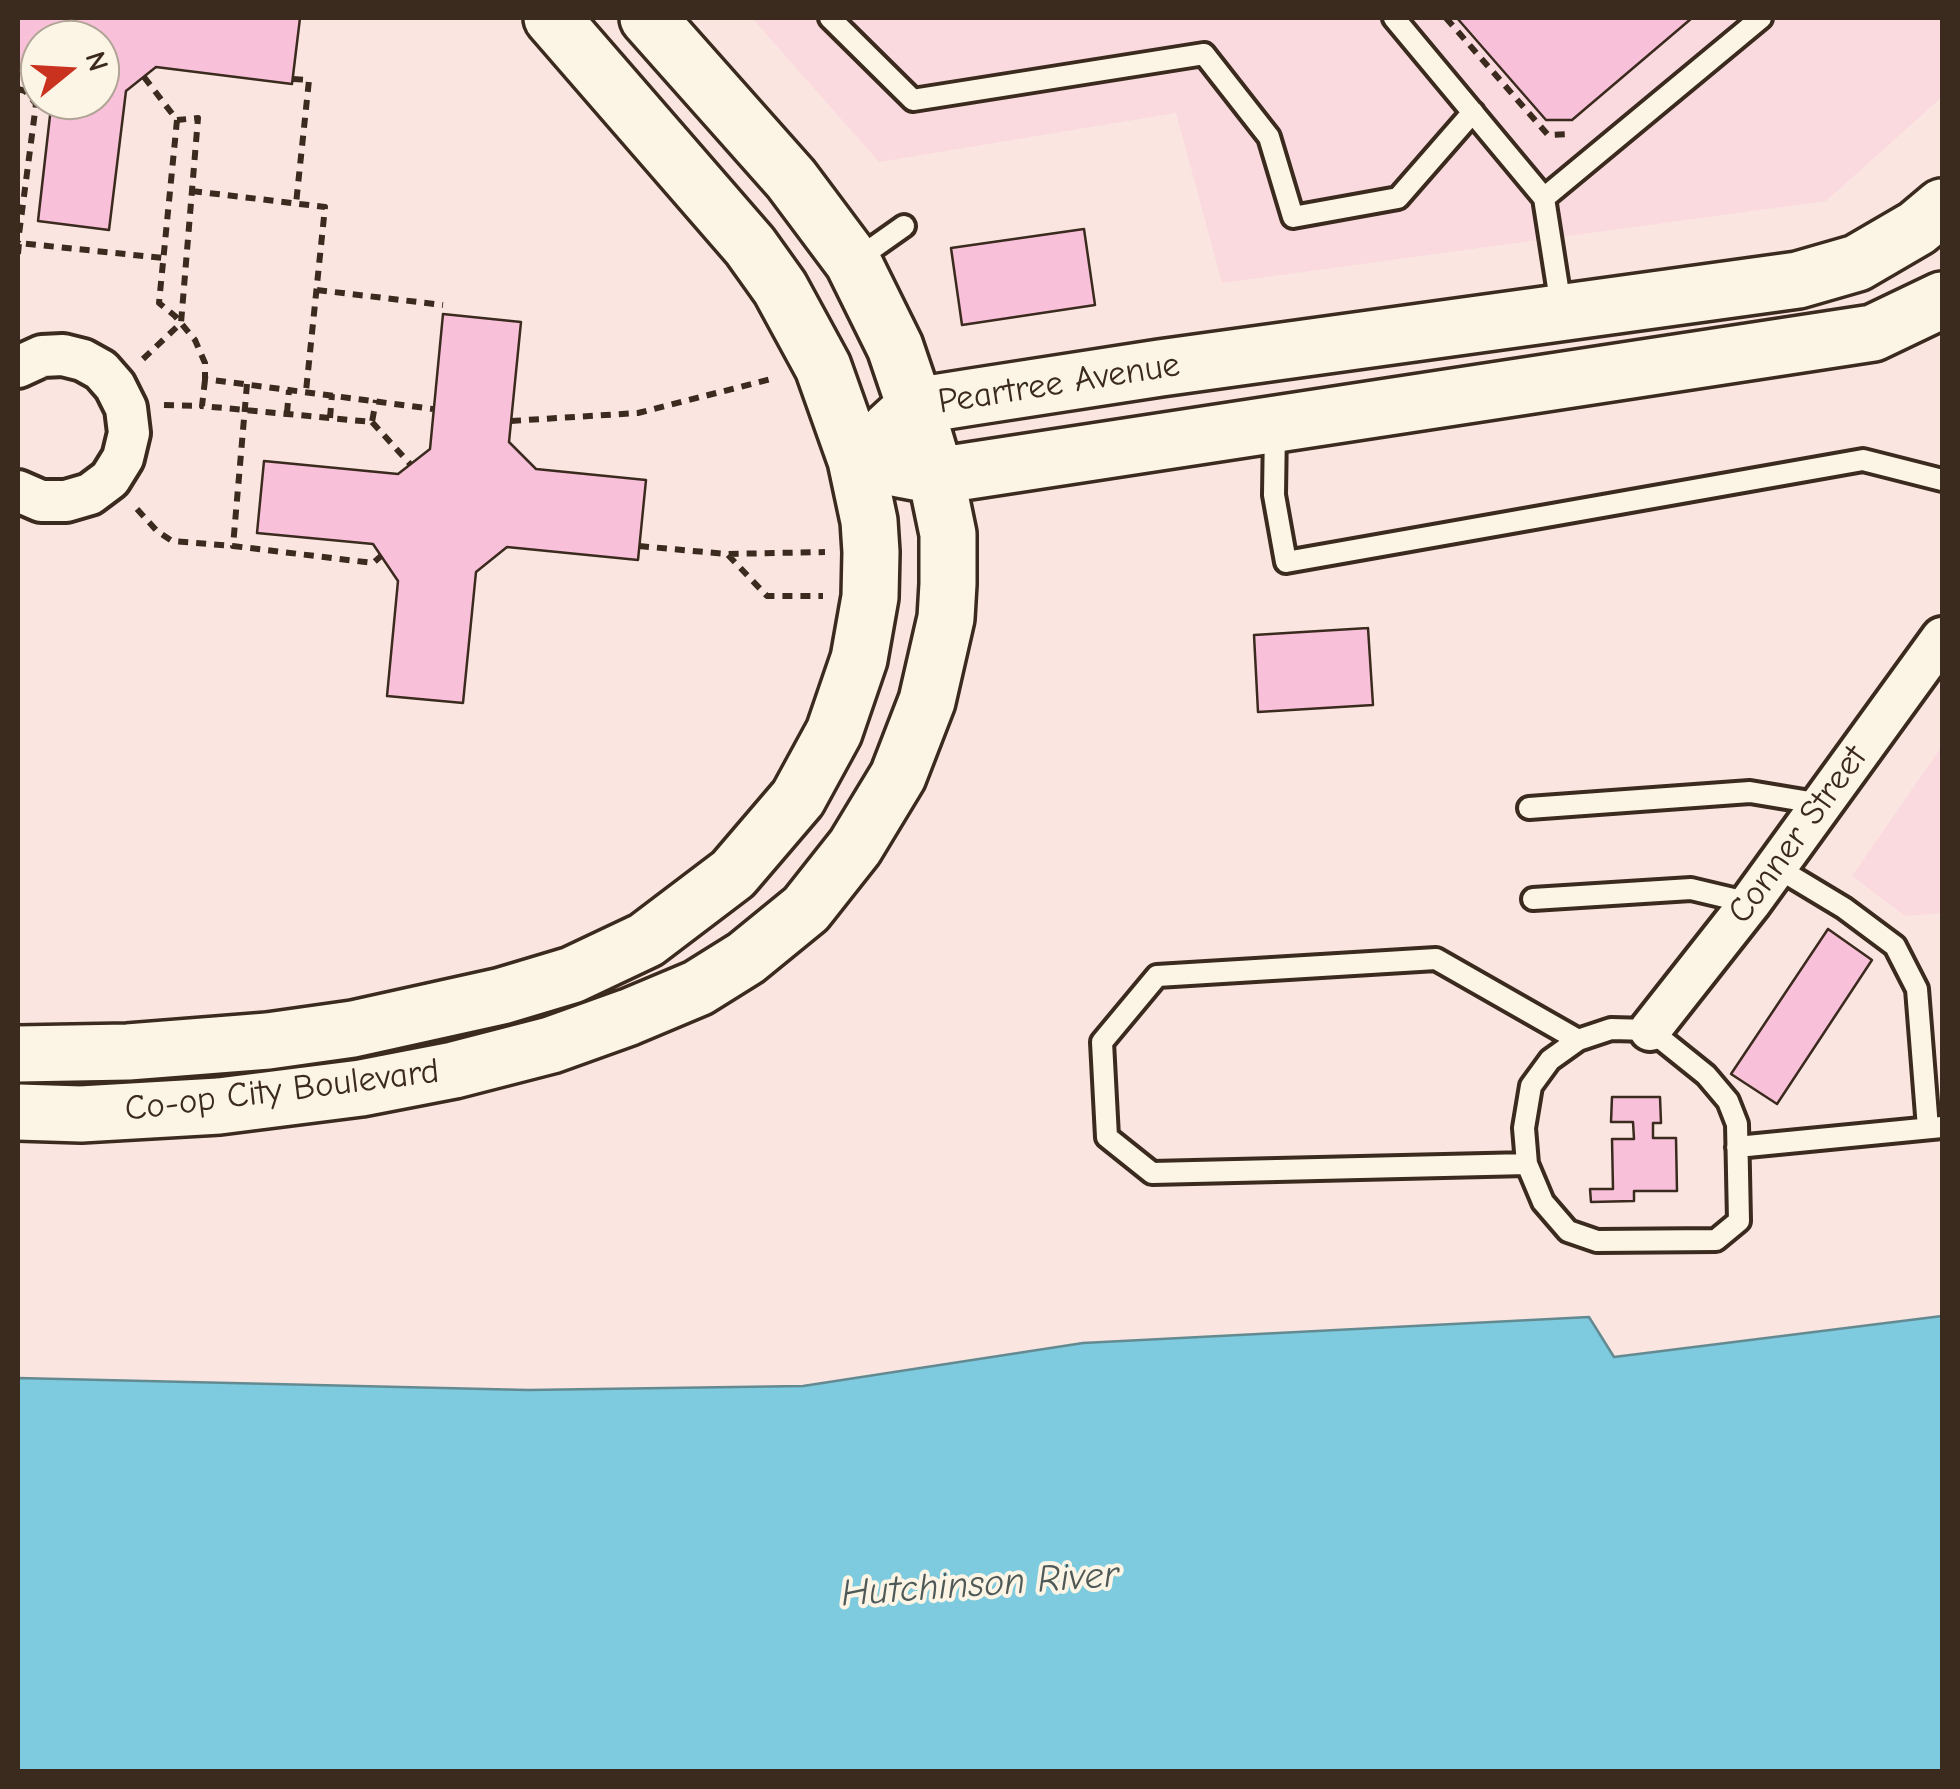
<!DOCTYPE html>
<style>
body{margin:0}
#map{position:relative;width:1960px;height:1789px;overflow:hidden;background:#fbe5e1;font-family:"Comic Neue",sans-serif}
canvas{display:block}
.frame{position:absolute;inset:0;border:20px solid #3b2a1e;pointer-events:none}
.north{position:absolute;left:20px;top:20px;width:100px;height:100px;box-sizing:border-box;background:#fcf5e5;border:2px solid #afa495;border-radius:50%;rotate:72deg;font-size:28px;font-weight:700;line-height:40px;text-align:center;color:#3b2a1e}
.north::after{content:'';display:block;margin:auto;width:35px;height:45px;background:#c8321e;clip-path:polygon(50% 0,100% 100%,50% 72%,0 100%)}
</style>
<div id="map">
<canvas width="1960" height="1789"></canvas>
<div class="frame"></div>
<div class="north">N</div>
</div>
<script>
const context = document.querySelector('canvas').getContext('2d');
context.lineJoin = 'round';
function paint(path, color) { context.fillStyle = color; context.fill(path, 'evenodd'); }
const poly = rows => new Path2D(rows.map(r => 'M' + r).join(''));
function trace(path, color, width, dash) { context.strokeStyle = color; context.lineWidth = width; context.lineCap = dash ? 'butt' : 'round'; context.setLineDash(dash || []); context.stroke(path); }
function drawText(font, color, halo, rows, align = 'center') {
  context.font = font + ' "Comic Neue",sans-serif'; context.lineWidth = 8; context.setLineDash([]); context.textBaseline = 'middle'; context.strokeStyle = halo; context.fillStyle = color; for (const [text, x, y, turn = 0] of rows) {
    context.save(); context.translate(x, y); context.rotate((+turn || 0) * Math.PI / 180); context.textAlign = isNaN(turn) ? turn : align; if (halo) context.strokeText(text, 0, 0); context.fillText(text, 0, 0); context.restore();
  }
}
paint(poly([
 [752,18,1942,18,1942,97,1826,201,1222,283,1176,113,879,162],
 [1942,746,1942,913,1905,916,1852,876]
]), '#fadadf');
const water = poly([
 [1942,1316,1942,1771,18,1771,18,1378,528,1390,803,1386,1083,1343,1589,1317,1614,1357,1942,1316]
]);
paint(water, '#7ecade');
trace(water, '#638a91', 2.5);
const building = poly([
 [18,18,300,18,292,84,156,67,126,91,109,230,38,221,51,107,45,100,100,100,100,40,40,40,40,93,23,72,18,72,18,18],
 [1457,18,1692,18,1572,120,1546,120,1457,18],
 [1084,229,1095,305,962,325,951,248,1084,229],
 [443,314,521,322,509,442,536,469,646,480,638,560,507,547,476,572,463,703,387,696,398,581,373,544,257,533,264,461,398,474,430,449,443,314],
 [1368,628,1373,705,1258,712,1254,635,1368,628],
 [1828,929,1872,960,1777,1104,1731,1074,1828,929],
 [1612,1097,1660,1097,1661,1123,1653,1123,1653,1138,1676,1138,1677,1191,1634,1191,1634,1201,1591,1202,1590,1189,1613,1189,1612,1139,1634,1139,1633,1122,1611,1122,1612,1097]
]);
paint(building, '#f9c1d9');
trace(building, '#3b2a1e', 2.5);
const service = poly([
 [830,18,913,100,1204,54,1269,137,1293,217,1398,198,1473,112],
 [1394,18,1544,198,1562,313],
 [1544,198,1761,18],
 [853,262,904,226],
 [1275,427,1274,495,1286,562,1863,460,1942,480],
 [1529,808,1750,792,1822,804],
 [1776,867,1844,908,1895,946,1917,989,1928,1128],
 [1533,899,1691,889,1750,903],
 [1611,1029,1650,1030,1706,1075,1728,1101,1737,1124,1739,1221,1716,1240,1597,1241,1568,1231,1543,1202,1527,1164,1524,1128,1531,1086,1550,1060,1578,1040,1611,1029],
 [1737,1147,1942,1127],
 [1527,1164,1152,1173,1107,1137,1102,1042,1157,976,1436,959,1578,1040]
]);
const minor = poly([
 [18,367,42,356,63,355,83,360,101,370,115,386,126,408,129,433,123,458,110,479,90,494,66,501,41,501,18,491],
 [1650,1030,1750,903,1942,638]
]);
const secondary = poly([
 [889,430,915,406,972,397,1160,368,1798,280,1857,263,1917,228,1942,207],
 [899,469,936,476,1873,333,1942,300],
 [18,1054,128,1052,268,1041,353,1029,502,996,572,975,646,940,733,874,798,798,834,732,859,659,870,597,871,552,869,521,856,460,823,367,780,288,750,246,552,18],
 [18,1112,81,1114,219,1106,361,1088,454,1070,551,1045,629,1017,698,988,746,958,806,909,855,847,898,776,927,701,946,618,948,584,948,534,936,476,915,406,895,347,853,262,791,179,648,18]
]);
trace(service, '#3b2a1e', 28);
trace(minor, '#3b2a1e', 48);
trace(secondary, '#3b2a1e', 62);
trace(poly([
 [1446,18,1548,135,1571,134],
 [144,77,177,120,159,303,175,316,195,340,205,363,205,379,433,409],
 [293,79,309,80,296,204],
 [18,89,25,91,36,104,18,242],
 [192,191,325,207,306,391],
 [18,254,19,243,163,258],
 [317,290,443,305],
 [143,359,181,323,198,118,177,120],
 [205,380,202,406,372,422,376,400],
 [247,384,233,546,373,563,381,556],
 [164,405,202,406],
 [287,413,289,390],
 [330,418,332,394],
 [511,421,638,413,775,378],
 [372,422,410,464],
 [137,509,157,531,172,541,233,546],
 [639,546,727,554,825,552],
 [728,555,767,596,823,596]
]), '#3b2a1e', 6, [10, 8]);
trace(service, '#fcf5e5', 20);
trace(minor, '#fcf5e5', 40);
trace(secondary, '#fcf5e5', 55);
drawText('35px', '#3b2a1e', '#fcf5e5', [
 ["Peartree Avenue",1059,384,-9],
 ["Conner Street",1798,835,-54],
 ["Co-op City Boulevard",282,1091,-7]
]);
drawText('italic 38px', '#4f5a58', '#fcf5e5', [
 ["Hutchinson River",980,1585,-4]
]);
</script>
